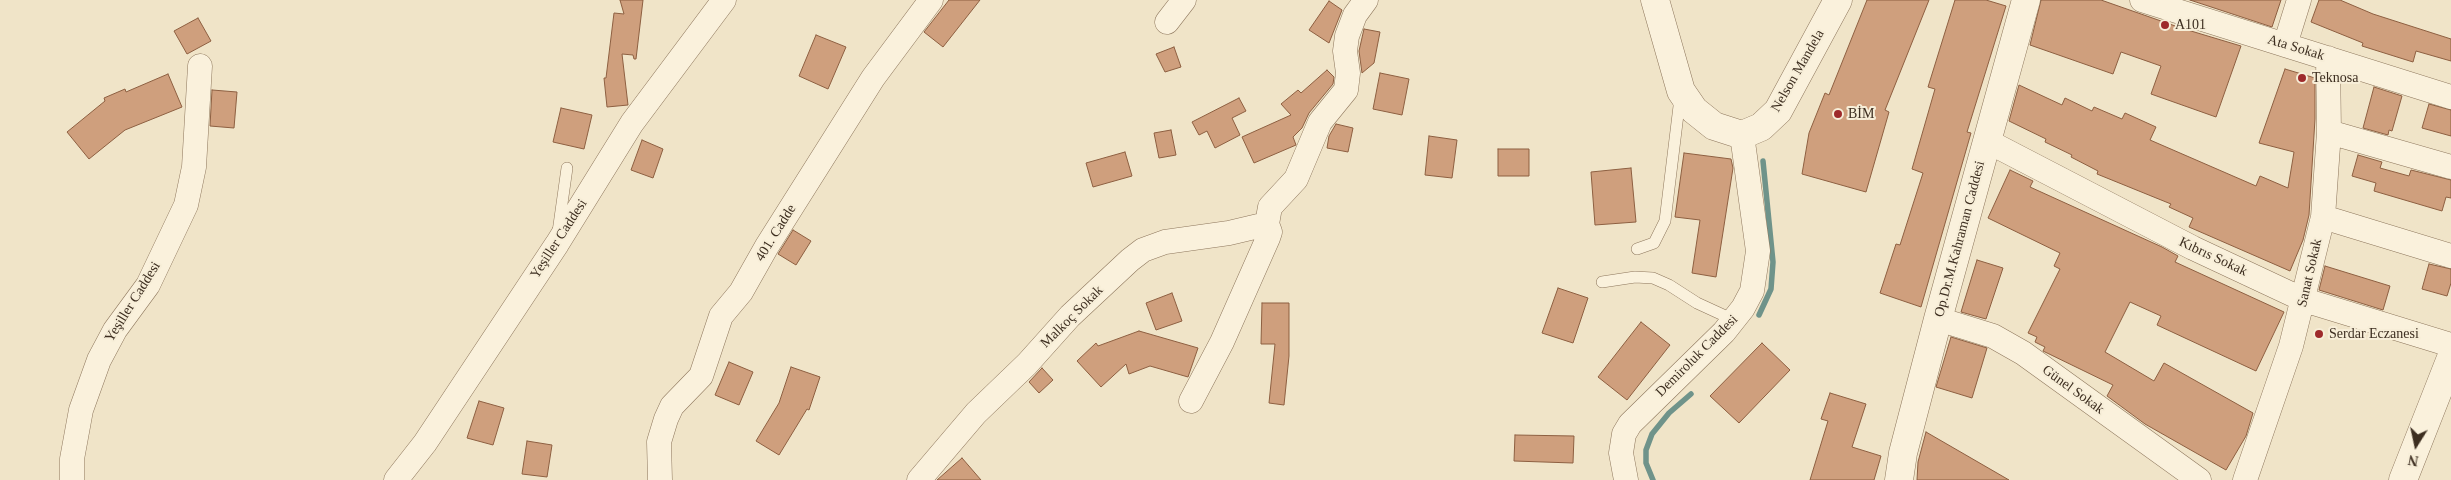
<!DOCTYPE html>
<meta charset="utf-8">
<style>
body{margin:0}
#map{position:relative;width:2451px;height:480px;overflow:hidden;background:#f0e4c8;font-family:Georgia,serif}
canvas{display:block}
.north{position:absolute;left:2391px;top:420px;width:50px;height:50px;-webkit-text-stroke:4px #f7eed8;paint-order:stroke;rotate:190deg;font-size:14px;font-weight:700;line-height:20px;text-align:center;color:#3d2e20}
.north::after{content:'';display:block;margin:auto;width:18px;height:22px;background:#3d2e20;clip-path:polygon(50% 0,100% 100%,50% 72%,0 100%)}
</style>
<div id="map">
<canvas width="2451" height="480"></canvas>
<div class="north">N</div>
</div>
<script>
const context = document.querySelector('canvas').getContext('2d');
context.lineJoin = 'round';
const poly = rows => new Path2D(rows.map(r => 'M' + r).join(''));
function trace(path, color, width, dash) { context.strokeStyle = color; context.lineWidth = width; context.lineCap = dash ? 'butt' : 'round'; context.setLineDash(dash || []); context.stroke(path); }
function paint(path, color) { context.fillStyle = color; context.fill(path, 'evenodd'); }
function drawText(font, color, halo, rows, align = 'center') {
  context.font = font + ' Georgia,serif'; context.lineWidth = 4; context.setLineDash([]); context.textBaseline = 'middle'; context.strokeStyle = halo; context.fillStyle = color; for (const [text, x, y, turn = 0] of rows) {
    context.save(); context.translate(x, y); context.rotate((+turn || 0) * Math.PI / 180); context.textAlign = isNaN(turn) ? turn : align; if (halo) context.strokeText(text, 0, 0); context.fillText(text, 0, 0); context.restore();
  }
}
trace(poly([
 [1759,315,1771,289,1773,262,1763,161],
 [1653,480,1646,463,1646,450,1652,434,1669,413,1691,394]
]), '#6f938a', 5.5);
const building = poly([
 [620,0,643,0,636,59,634,59,633,55,622,54,628,105,607,107,604,78,606,78,614,13,624,14,620,0],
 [949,0,980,0,943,47,924,32,949,0],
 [1867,0,1929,0,1885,110,1889,112,1866,192,1802,174,1809,133,1825,93,1829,95,1867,0],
 [1955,0,1986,0,2006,6,1967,132,1971,133,1921,307,1880,293,1896,244,1900,245,1923,173,1912,169,1935,89,1928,87,1955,0],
 [2041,0,2101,0,2181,28,2241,46,2216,117,2151,94,2161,66,2121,52,2113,74,2030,45,2041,0],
 [2190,0,2281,0,2272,27,2190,0],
 [2319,0,2340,0,2373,14,2451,39,2451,61,2416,51,2413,62,2362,46,2363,43,2311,22,2319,0],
 [1329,1,1342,10,1329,43,1309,30,1329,1],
 [198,18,211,41,187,54,174,31,198,18],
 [1364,29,1380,32,1374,63,1362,73,1359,51,1364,29],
 [816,35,846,47,828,89,799,76,816,35],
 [1174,47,1181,67,1165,72,1156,54,1174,47],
 [2285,69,2315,78,2315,119,2309,215,2303,240,2290,271,2189,227,2193,218,2169,207,2171,204,2097,174,2098,171,2071,157,2072,155,2045,142,2046,139,2009,121,2019,85,2062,105,2065,98,2092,111,2094,107,2122,119,2125,113,2156,127,2150,140,2256,186,2260,176,2288,188,2294,152,2259,143,2285,69],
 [1327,70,1334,77,1333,84,1309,113,1302,128,1293,137,1296,145,1254,163,1242,137,1291,115,1281,104,1298,90,1301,93,1327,70],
 [1380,73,1409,79,1402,115,1373,109,1380,73],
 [168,74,182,107,125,130,89,159,67,132,105,101,104,98,125,89,126,92,168,74],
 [2374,87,2402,96,2392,131,2389,130,2388,135,2363,128,2374,87],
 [212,90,237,92,234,128,210,126,212,90],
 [1239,98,1246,111,1232,118,1240,135,1215,148,1207,131,1199,135,1192,122,1239,98],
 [2429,104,2451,110,2451,136,2422,128,2429,104],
 [561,108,592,115,584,149,553,142,561,108],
 [1336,124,1353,128,1348,152,1327,148,1329,136,1336,124],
 [1171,130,1176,155,1159,158,1154,133,1171,130],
 [1429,136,1457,140,1452,178,1425,175,1429,136],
 [642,140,663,149,653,178,631,170,642,140],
 [1498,149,1529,149,1529,176,1498,176,1498,149],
 [1125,152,1132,176,1093,187,1086,163,1125,152],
 [1684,153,1731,159,1733,168,1716,277,1692,273,1700,220,1675,217,1684,153],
 [2358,155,2382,162,2380,168,2409,176,2411,170,2451,180,2451,198,2446,197,2442,211,2374,191,2376,183,2352,176,2358,155],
 [1631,168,1636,222,1595,225,1591,172,1631,168],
 [2010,170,2033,181,2030,187,2162,247,2178,256,2175,262,2284,312,2256,371,2157,325,2161,316,2130,302,2105,352,2154,381,2164,363,2253,413,2246,436,2226,470,2145,424,2107,396,2113,385,2043,351,2045,347,2035,342,2037,337,2028,333,2060,269,2054,266,2060,253,1988,218,2010,170],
 [793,230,811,241,796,265,778,254,793,230],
 [1977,260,2003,268,1986,319,1961,312,1977,260],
 [2429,264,2451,269,2451,283,2447,296,2422,289,2429,264],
 [2325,266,2390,286,2383,310,2319,290,2325,266],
 [1558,288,1588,298,1573,343,1542,333,1558,288],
 [1172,293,1182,321,1156,330,1146,303,1172,293],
 [1262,303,1289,303,1289,356,1284,405,1269,403,1275,344,1261,344,1262,303],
 [1641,322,1670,345,1627,400,1598,377,1641,322],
 [1139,331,1198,348,1188,377,1150,366,1129,374,1126,364,1101,387,1077,361,1096,343,1098,346,1139,331],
 [1951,337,1987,348,1972,398,1936,387,1951,337],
 [1762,343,1790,370,1739,423,1710,396,1762,343],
 [729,362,753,372,739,405,715,395,729,362],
 [791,367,820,377,809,410,807,409,779,455,756,441,779,403,791,367],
 [1042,368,1053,380,1039,393,1029,382,1042,368],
 [1830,393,1866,404,1852,447,1881,456,1874,480,1810,480,1828,421,1821,419,1830,393],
 [479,401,504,408,493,445,467,438,479,401],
 [1926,432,2009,480,1917,480,1918,462,1926,432],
 [1515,435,1574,436,1573,463,1514,461,1515,435],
 [527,441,552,445,547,477,522,474,527,441],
 [962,458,981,480,937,480,962,458]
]);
paint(building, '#cf9f7d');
trace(building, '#8d5f41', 1);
const service = poly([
 [558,232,567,168],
 [1637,249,1654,243,1665,221,1680,98],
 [1602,282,1635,277,1653,278,1669,285,1697,303,1734,320]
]);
const minor = poly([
 [2142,0,2451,97],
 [1167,22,1184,0],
 [2285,45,2299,0],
 [2329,132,2451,167],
 [1987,141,2193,248,2304,300,2451,345],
 [2323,217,2451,256],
 [1938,319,1993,336,2023,353,2199,480],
 [1191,401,1222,342,1268,238,1270,232,1267,224,1270,207,1296,179,1320,122,1346,90,1348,73,1345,51,1347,36,1355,15,1366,0],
 [72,480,72,459,81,410,99,360,115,330,148,285,186,205,194,167,200,66],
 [396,480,425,443,557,244,632,123,724,0],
 [660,480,659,442,666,419,672,406,701,376,721,316,741,292,767,246,873,78,931,0],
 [919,480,976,413,1027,364,1070,316,1130,260,1143,250,1165,242,1229,233,1267,224],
 [1626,480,1621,453,1624,434,1630,424,1724,332,1743,308,1752,291,1758,251,1742,135],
 [2245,480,2291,346,2323,217,2329,132,2328,58]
]);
const tertiary = poly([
 [1655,0,1681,91,1694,110,1714,126,1742,135,1761,127,1778,111,1838,0],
 [1899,480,1903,453,1938,319,2026,0],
 [2403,480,2451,358]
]);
trace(service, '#8d765c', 12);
trace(minor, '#8d765c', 25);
trace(tertiary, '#8d765c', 29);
trace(service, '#faf1dc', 11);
trace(minor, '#faf1dc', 24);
trace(tertiary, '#faf1dc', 28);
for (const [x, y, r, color] of [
 [2165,25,5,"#9e2a2b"],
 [2302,78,5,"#9e2a2b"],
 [1838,114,5,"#9e2a2b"],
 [2319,334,5,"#9e2a2b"]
]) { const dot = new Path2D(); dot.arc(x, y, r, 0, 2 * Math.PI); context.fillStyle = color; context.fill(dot); trace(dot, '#f7eed8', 2); }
drawText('14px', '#3d2e20', '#f7eed8', [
 ["A101",2175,25],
 ["Teknosa",2312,78],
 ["BİM",1848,114],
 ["Serdar Eczanesi",2329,334]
], 'left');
drawText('14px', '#3d2e20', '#f7eed8', [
 ["Ata Sokak",2296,48,17],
 ["Nelson Mandela",1798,71,-60],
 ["401. Cadde",776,233,-58],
 ["Yeşiller Caddesi",559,239,-57],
 ["Op.Dr.M.Kahraman Caddesi",1960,239,-75],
 ["Kıbrıs Sokak",2213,257,25],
 ["Sanat Sokak",2310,273,-77],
 ["Yeşiller Caddesi",133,302,-58],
 ["Malkoç Sokak",1072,317,-45],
 ["Demiroluk Caddesi",1697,356,-45],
 ["Günel Sokak",2073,390,36]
]);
</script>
